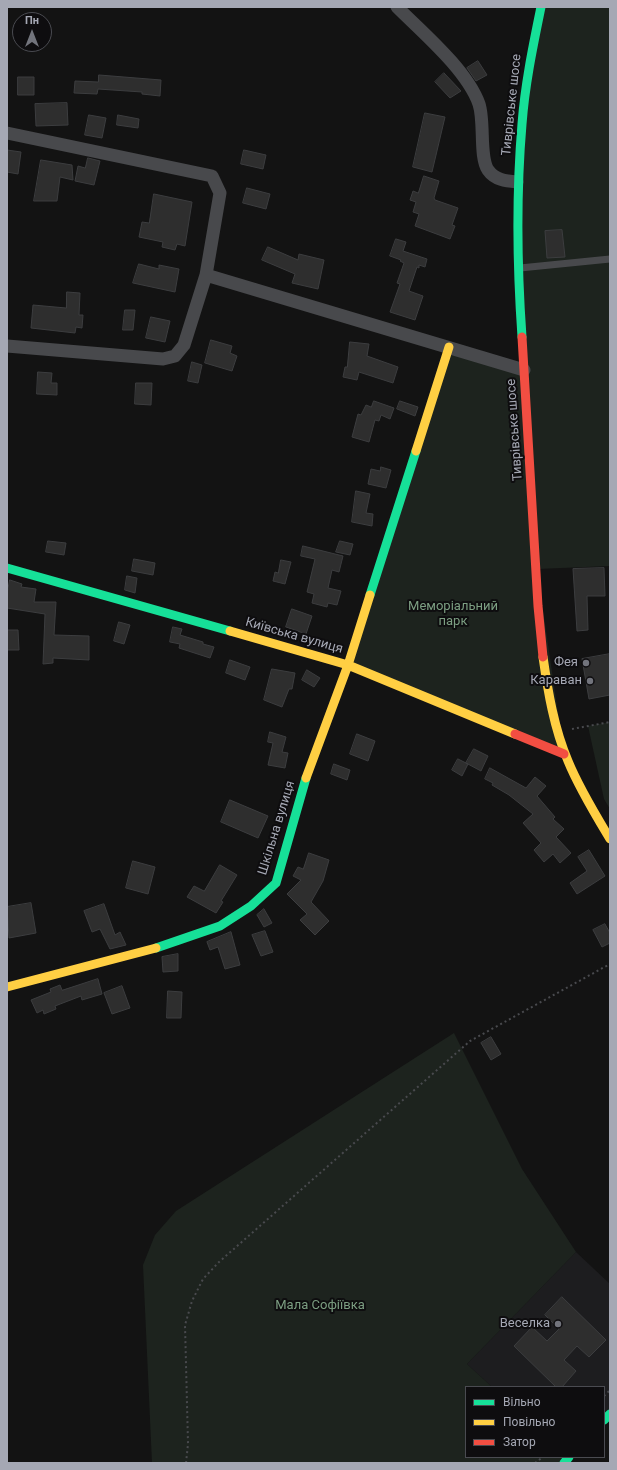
<!DOCTYPE html>
<meta charset="utf-8">
<style>
body{margin:0}
#map{position:relative;width:617px;height:1470px;overflow:hidden;background:#131313;font-family:Roboto,sans-serif}
canvas{display:block}
.frame{position:absolute;inset:0;border:8px solid #a5a8b4;pointer-events:none}
.legend{position:absolute;left:465px;top:1386px;width:140px;height:72px;box-sizing:border-box;background:#0e0d0f;border:1px solid #4a4b51;margin:0;padding:5px 7px;list-style:none;font-size:12px;color:#a5a8b4}
.legend li{display:flex;align-items:center;gap:8px;height:20px}
.legend b{width:20px;border:1px solid #4a4b51}
.north{position:absolute;left:12px;top:12px;width:40px;height:40px;box-sizing:border-box;background:#0e0d0f;border:1px solid #4a4b51;border-radius:50%;rotate:0deg;font-size:11px;font-weight:700;line-height:16px;text-align:center;color:#a5a8b4}
.north::after{content:'';display:block;margin:auto;width:14px;height:18px;background:#72747c;clip-path:polygon(50% 0,100% 100%,50% 72%,0 100%)}
</style>
<div id="map">
<canvas width="617" height="1470"></canvas>
<div class="frame"></div>
<ul class="legend">
<li><b style="height:5px;background:#16e098"></b>Вільно</li>
<li><b style="height:5px;background:#ffcf43"></b>Повільно</li>
<li><b style="height:5px;background:#f24e42"></b>Затор</li>
</ul>
<div class="north">Пн</div>
</div>
<script>
const c = document.querySelector('canvas').getContext('2d');
c.lineJoin = 'round';
function paint(path, color) { c.fillStyle = color; c.fill(path, 'evenodd'); }
function trace(path, color, width, dash) { c.strokeStyle = color; c.lineWidth = width; c.lineCap = dash ? 'butt' : 'round'; c.setLineDash(dash || []); c.stroke(path); }
function label(font, color, halo, rows, align = 'center') {
  c.font = font + ' Roboto,sans-serif'; c.lineWidth = 4; c.setLineDash([]); c.textBaseline = 'middle'; c.strokeStyle = halo; c.fillStyle = color; for (const [text, x, y, turn = 0] of rows) {
    c.save(); c.translate(x, y); c.rotate((+turn || 0) * Math.PI / 180); c.textAlign = isNaN(turn) ? turn : align; if (halo) c.strokeText(text, 0, 0); c.fillText(text, 0, 0); c.restore();
  }
}
paint(new Path2D(`
 M576,1252L610,1284V1414L604,1420V1387H492L467,1364Z`), '#1d1d1f');
paint(new Path2D(`
 M541,7H610V566L537,569L564,754L348,665L449,347L523,370L517,182Z
 M610,722V809L604,799L588,726Z
 M454,1033L522,1169L576,1252L467,1364L492,1387H466V1457H569L564,1463H152L143,1265L155,1235L176,1211Z`), '#1d231e');
const building = new Path2D(`
 M478,61L487,75L476,81L467,68Z
 M444,73L461,91L450,98L435,82Z
 M99,75L161,80L160,96L142,94V92L98,89L97,94L74,93L75,81L98,82Z
 M18,77H34V95H18Z
 M67,103L68,125L36,126L35,104Z
 M425,113L445,117L432,172L413,167Z
 M89,115L106,118L102,138L85,135Z
 M118,115L139,119L138,128L117,125Z
 M7,150L21,152L18,174L7,172Z
 M244,150L266,155L263,169L241,164Z
 M88,158L100,161L94,185L75,181L78,166L85,168Z
 M41,160L72,165L73,180L60,177L57,201H34Z
 M424,176L439,181L434,198L435,200L458,208L452,225L455,226L450,239L415,226L419,214L413,212L416,202L410,200L413,191L418,193Z
 M247,188L270,194L266,209L243,203Z
 M154,194L192,202L185,246L177,244L175,250L162,247L163,242L139,237L142,222L149,223Z
 M562,230L565,257L547,258L545,231Z
 M396,239L406,242L403,251L427,259L425,267L419,265V268L417,267L409,291L423,296L415,320L390,312L400,284L397,283L404,263L400,261L401,260L390,256Z
 M268,247L298,260L299,254L324,260L318,289L292,283L295,274L262,260Z
 M139,264L159,269V265L179,269L175,292L133,283Z
 M67,292L80,293L79,315H83L82,328L76,327L75,333L31,328L33,305L66,308Z
 M125,310H135L133,330H123Z
 M151,317L170,321L165,342L146,338Z
 M211,340L232,346L230,353L237,356L232,371L205,363Z
 M350,342L369,344L367,356L398,367L393,383L359,372L357,380L343,377L345,367H347Z
 M192,362L202,365L198,383L188,381Z
 M38,372L52,373L51,383H57V395L37,394Z
 M136,383H152L151,405L135,404Z
 M374,401L394,408L390,419L381,415L379,421L375,420L369,442L352,437L358,414L361,415L366,405L371,407Z
 M400,401L418,407L415,416L397,409Z
 M381,467L391,470L386,488L368,484L371,469L380,471Z
 M356,491L370,494L366,513L373,514L372,526L352,522Z
 M48,541L66,543L64,555L46,552Z
 M340,541L353,544L350,555L336,552Z
 M303,546L343,556L339,572L332,570L328,588L341,591L337,605L328,603L327,607L312,603L314,594L307,592L315,559L301,556Z
 M134,559L155,563L153,575L132,571Z
 M281,560L291,562L285,584L273,581L275,572L278,573Z
 M604,568L605,596H587L588,630L577,631L573,569Z
 M127,576L137,578L135,593L125,590Z
 M10,580L22,584L21,587L36,589L34,602H56L54,635L89,636V660L53,658V663L43,664L45,614L7,608V594Z
 M292,609L312,616L306,634L286,627Z
 M119,622L130,625L124,644L114,641Z
 M173,627L182,629L180,635L203,642V644L214,647L210,658L179,648L180,644L170,642Z
 M7,630H18L19,650H7Z
 M320,639L334,644L332,649L318,645Z
 M610,654V695L589,699L582,659Z
 M230,660L250,667L245,680L226,673Z
 M272,669L295,673L292,689H289L282,707L264,700Z
 M307,670L320,678L314,687L302,680Z
 M270,732L286,737L282,752L288,753L285,768L268,765L273,743L268,742Z
 M357,734L375,741L368,761L350,754Z
 M474,749L488,756L481,771L466,763Z
 M458,759L468,764L462,776L452,770Z
 M334,764L350,770L347,780L331,774Z
 M490,768L526,788L535,777L546,786L537,796L555,817L553,819L564,829L556,837L571,853L560,863L553,854L544,862L534,850L541,843L523,823L533,814L509,795L492,785L493,783L485,779Z
 M230,800L268,816L258,838L221,822Z
 M589,850L605,876L577,894L570,883L587,871L578,857Z
 M309,853L329,860L323,881L311,902L329,921L315,935L300,920L307,914L287,894L301,880L293,876L298,867L303,869Z
 M133,861L155,867L148,894L126,888Z
 M220,865L237,875L221,901L223,902L216,913L187,897L194,886L204,891Z
 M31,903L36,933L9,938L7,907Z
 M104,904L115,935L120,932L126,945L110,949L100,929L92,932L84,911Z
 M264,909L272,923L264,927L257,915Z
 M605,924L610,933V943L602,947L593,930Z
 M265,931L273,952L261,956L252,935Z
 M231,932L240,965L225,969L218,947L210,950L207,942Z
 M178,954V971L163,972L162,957Z
 M98,979L102,994L82,1000L81,996L55,1006L56,1009L44,1014L43,1010L37,1013L31,1000L51,992L50,989L60,985L62,990Z
 M122,986L130,1008L112,1014L104,993Z
 M168,991L182,992L181,1018H167Z
 M491,1037L501,1054L491,1060L481,1043Z
 M562,1297L606,1340L589,1357L577,1346L564,1360L576,1371L562,1387H556L514,1346L532,1327L547,1341L559,1329L545,1315Z`);
paint(building, '#2e2e2e');
trace(building, '#3c3d3f', 1);
trace(new Path2D(`
 M572,729L610,722
 M604,1396L610,1390
 M186,1463L188,1444L185,1325L192,1301L203,1279L219,1262L470,1041L610,964
 M535,1463L543,1457`), '#494a4e', 2, [2, 3]);
trace(new Path2D(`
 M520,268L610,259`), '#48494c', 7);
trace(new Path2D(`
 M397,7C423,33 467,70 479,104C485,122 479,157 488,170C495,180 506,181 517,182
 M7,133L212,176L220,193L206,275L184,345L175,356L163,359L7,346
 M206,275L524,370`), '#48494c', 13);
trace(new Path2D(`
 M522,337C517,266 516,195 522,124C525,84 533,46 541,7
 M7,568L230,631
 M370,595L416,451
 M156,948L220,926L251,906L276,883L306,778
 M604,1420L610,1414
 M564,1463L569,1457`), '#16e098', 9);
trace(new Path2D(`
 M416,451L449,347
 M230,631L348,665L515,734
 M543,657C548,692 554,728 568,761C579,788 595,814 610,839
 M306,778L348,665L370,595
 M7,987L156,948`), '#ffcf43', 9);
trace(new Path2D(`
 M522,337L538,606L543,657
 M515,734L564,754`), '#f24e42', 9);
for (const [x, y, r, color] of [
 [586,663,4,"#72747c"],
 [590,681,4,"#72747c"],
 [558,1324,4,"#72747c"]
]) { const dot = new Path2D(); dot.arc(x, y, r, 0, 2 * Math.PI); c.fillStyle = color; c.fill(dot); trace(dot, '#0e0d0f', 1.5); }
label('13px', '#a5a8b4', '#0e0d0f', [
 ["Тиврівське шосе",512,105,-84],
 ["Тиврівське шосе",515,430,-94],
 ["Київська вулиця",294,636,16],
 ["Шкільна вулиця",277,828,-73]
]);
label('13px', '#7c9e82', '#0e0d0f', [
 ["Меморіальний",453,607],
 ["парк",453,622],
 ["Мала Софіївка",320,1306]
]);
label('13px', '#a5a8b4', '#0e0d0f', [
 ["Фея",578,663],
 ["Караван",582,681],
 ["Веселка",550,1324]
], 'right');
</script>
